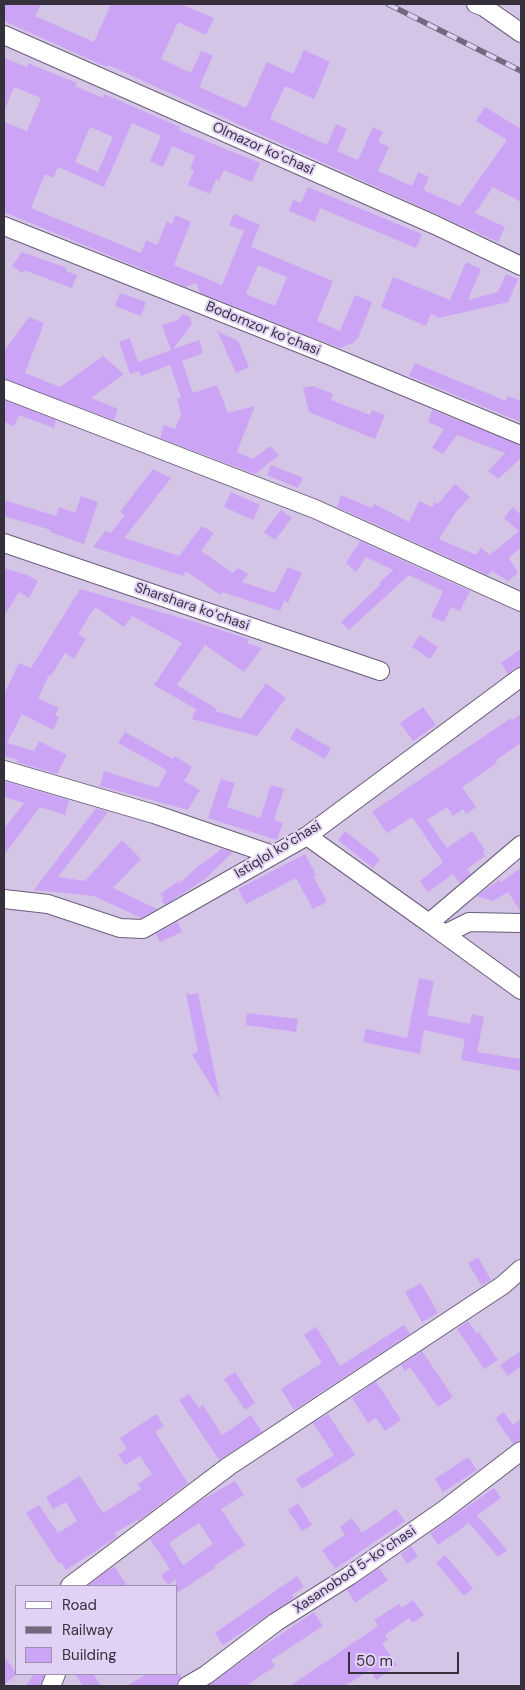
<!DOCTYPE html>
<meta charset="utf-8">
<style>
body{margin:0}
#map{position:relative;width:525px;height:1690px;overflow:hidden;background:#d4c5e7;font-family:"DM Sans",sans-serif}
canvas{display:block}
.frame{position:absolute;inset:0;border:5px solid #36303d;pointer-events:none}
.legend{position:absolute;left:15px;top:1585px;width:162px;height:90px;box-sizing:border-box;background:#e1d2f5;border:1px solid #9d91ab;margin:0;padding:6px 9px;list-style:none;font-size:15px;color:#36303d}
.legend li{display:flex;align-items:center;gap:10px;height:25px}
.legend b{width:25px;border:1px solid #9d91ab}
.scale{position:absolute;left:348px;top:1652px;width:111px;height:22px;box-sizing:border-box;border:2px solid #36303d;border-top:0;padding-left:6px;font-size:15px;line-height:18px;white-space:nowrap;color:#36303d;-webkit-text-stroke:4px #e1d2f5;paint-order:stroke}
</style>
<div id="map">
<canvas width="525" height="1690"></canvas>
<div class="frame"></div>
<ul class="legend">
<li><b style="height:6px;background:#fff"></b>Road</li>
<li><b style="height:6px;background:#73697e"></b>Railway</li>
<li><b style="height:14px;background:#cba4f5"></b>Building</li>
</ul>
<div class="scale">50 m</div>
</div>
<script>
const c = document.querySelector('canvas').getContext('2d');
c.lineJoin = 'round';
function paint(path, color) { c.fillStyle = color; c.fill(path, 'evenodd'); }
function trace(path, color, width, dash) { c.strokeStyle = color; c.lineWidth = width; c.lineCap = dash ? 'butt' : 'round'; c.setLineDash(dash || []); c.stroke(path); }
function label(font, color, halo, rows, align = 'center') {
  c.font = font + ' "DM Sans",sans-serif'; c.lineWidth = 4; c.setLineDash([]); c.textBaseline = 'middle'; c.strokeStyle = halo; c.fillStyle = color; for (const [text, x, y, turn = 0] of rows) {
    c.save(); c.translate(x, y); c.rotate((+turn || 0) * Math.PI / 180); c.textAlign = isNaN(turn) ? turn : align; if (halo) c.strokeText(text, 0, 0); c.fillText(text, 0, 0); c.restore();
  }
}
paint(new Path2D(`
 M4,4H41L35,16L94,42L111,4H181L214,18L206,35L178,22L161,59L191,73L201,51L213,56L199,87L246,108L267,62L293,74L304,50L330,62L314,99L285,86L270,119L327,145L336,124L347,129L337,151L358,160L373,127L383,132L378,142L389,147L378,171L412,186L418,172L429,177L423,190L460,206L507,140L476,121L485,107L521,129V202L493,187L475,213L505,227L498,242L108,65L107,67L4,21Z
 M4,58L27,67L28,63L52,73L77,83L75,86L103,98L104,94L180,127L179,130L260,163L252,182L224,170L219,181L216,179L210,194L188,185L194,170L190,169L195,156L172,146L163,167L150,161L161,136L132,123L104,187L58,167L53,178L45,174L31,208L141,253L146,240L157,245L167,221L172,224L175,215L191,222L174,265L222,285L244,231L229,225L234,214L260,225L251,247L333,281L317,321L340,331L355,295L372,302L358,338L353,343L340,348L200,293L196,283L186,287L4,212V122L27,131L41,98L14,87L4,111ZM90,127L113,137L98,172L75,162ZM258,265L287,277L275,306L246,294Z
 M308,187L422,234L416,248L320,208L315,222L289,211L293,200L301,203Z
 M22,252L67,268L66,271L77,275L72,288L24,270L22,273L12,266Z
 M466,262L481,269L468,300L498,292L506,274L518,279L508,302L439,318L431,314L426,326L381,307L393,277L450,300Z
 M120,293L146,302L141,316L115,306Z
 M183,314L190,317L192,324L173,349L199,340L203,353L182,361L193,393L217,385L228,413L255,406L237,452L253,459L270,446L279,455L255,474L160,438L164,425L175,429L181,414L177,399L181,397L170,365L141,376L139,371L130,374L119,342L130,338L138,362L171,350L162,325L178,320Z
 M29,317L44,323L25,373L60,387L103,356L124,374L91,398L118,409L114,420L4,379V351Z
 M217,331L238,341L249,367L236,373Z
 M415,363L506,401L508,396L521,401V422L409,376Z
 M313,386L333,394L331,400L370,415L372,410L385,415L375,439L309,412L303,388Z
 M4,400L56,420L54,428L19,415L14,426L4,422Z
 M432,410L521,445V458L498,479L488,471L505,453L457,435L443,454L432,448L444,429L428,422Z
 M271,465L303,478L298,488L267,475Z
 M153,469L171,478L124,538L179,556L202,526L214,533L201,551L233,573L238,568L248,574L242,582L275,593L288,567L302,573L288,603L284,601L280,611L222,592L220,595L186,571L183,576L93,547L105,531L111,533L125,515L120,512Z
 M455,484L470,497L456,512L439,539L476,555L481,548L490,555L519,531L504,518L513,507L521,515V547L509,558L518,573L508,581L492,571L488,575L337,507L341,495L372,508L374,504L409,522L419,501L432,507L435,502L438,504Z
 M231,492L260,505L253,520L224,507Z
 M81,496L98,502L84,544L50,532L51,530L4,516V500L56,516L59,507L75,513Z
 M281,510L292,518L275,540L264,532Z
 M360,541L470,591L460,611L451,607L444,622L431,617L443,591L409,575L349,630L341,622L381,584L379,583L393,570L366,557L356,572L346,563Z
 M4,568L27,575L38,581L29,598L19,592L4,616Z
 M80,589L195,622L249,639L247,643L262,648L244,672L205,645L177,685L217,709L215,711L241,719L266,683L286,698L257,736L192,719L196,709L154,685L182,643L132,616L124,627L95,607L78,634L86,639L74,659L65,653L51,676L49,675L38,698L59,708L55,715L59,717L53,730L22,714L7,743L34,751L39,741L67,755L57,774L16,762L18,760L4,756V694L19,663L31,668Z
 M420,635L438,647L430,659L412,647Z
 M521,649V667L515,668L508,674L501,663Z
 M423,707L436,725L413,741L400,723Z
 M521,714V743L496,760L497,763L462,787L476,807L466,814L463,809L453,816L447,807L427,820L447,848L472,831L485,850L483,852L485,856L467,869L471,874L460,883L453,874L428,892L420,881L443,862L412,817L387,833L372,812L511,718L512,720Z
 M296,728L331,748L325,759L290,739Z
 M125,732L173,759L175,756L192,767L184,781L200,790L188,810L100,786L104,771L158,788L167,770L118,743Z
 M221,779L235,783L227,807L260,818L271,785L284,789L274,820L283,823L277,840L208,818Z
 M4,781L69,800L65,815L40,807L4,855V829L24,803L4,797Z
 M96,808L108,812L58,877L85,881L122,840L141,859L113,888L157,909L141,918L94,896L34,890Z
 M345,831L380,859L373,868L338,840Z
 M222,849L233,852L205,879L165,905L161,900L164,898L160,894L180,880L178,885L196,868Z
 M305,854L316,875L313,876L327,902L313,909L296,878L246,904L238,889Z
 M521,868V912L508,892L493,901L477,896L499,880L501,882Z
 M178,922L182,932L160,942L156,934Z
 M419,978L434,981L427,1015L470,1024L472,1014L484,1017L477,1052L521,1059V1071L461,1060L465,1039L424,1030L420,1054L363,1042L366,1029L407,1038Z
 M188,993L189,995L198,993L220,1098H219L192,1055L198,1051L186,994Z
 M247,1013L298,1019L296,1032L246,1025Z
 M478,1257L491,1280L481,1285L468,1263Z
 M421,1283L438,1313L422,1322L405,1292Z
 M468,1321L477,1334L479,1332L498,1360L484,1369L457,1329Z
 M404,1325L410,1334L294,1410L281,1389L322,1363L304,1335L316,1327L340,1366Z
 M422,1351L453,1397L438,1407L410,1367L405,1371L401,1365Z
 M521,1351V1366L508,1376L500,1365Z
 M235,1372L255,1403L245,1410L224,1379Z
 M376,1381L401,1420L385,1431L376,1418L368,1423L352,1398Z
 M189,1394L199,1408L203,1405L222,1435L251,1415L262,1432L219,1460L179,1400Z
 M504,1412L513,1425L521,1419V1438L513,1444L495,1418Z
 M156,1414L164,1426L155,1432L188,1483L138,1521L137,1520L115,1533L117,1537L66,1570L61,1562L59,1564L26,1513L39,1505L58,1533L77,1521L66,1502L53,1509L46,1497L80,1476L103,1513L141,1489L138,1484L152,1474L140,1456L125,1465L118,1455L127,1449L120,1438Z
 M328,1414L355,1455L302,1489L296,1479L334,1455L313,1423Z
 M468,1457L477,1470L443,1492L435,1479Z
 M235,1481L244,1495L221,1509L245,1545L214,1566L215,1568L176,1594V1579L168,1585L161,1575L170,1569L150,1539L200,1501ZM199,1523L213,1544L183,1565L169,1543Z
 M494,1488L501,1498L477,1515L507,1550L498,1557L469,1523L438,1545L430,1533Z
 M298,1503L312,1525L302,1531L288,1510Z
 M396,1509L405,1521L335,1569L322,1550L345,1535L340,1527L352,1518L362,1533Z
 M411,1546L418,1556L407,1564L401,1554Z
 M445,1555L473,1588L464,1596L436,1563Z
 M115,1567L127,1586H87L107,1571Z
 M379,1568L388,1580L355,1603L347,1590Z
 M297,1576L304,1587L292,1595L294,1598L223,1645L215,1633Z
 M413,1600L424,1615L412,1623L409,1618L385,1635L388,1640L382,1644L397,1665L376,1680L370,1670L345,1686H290L378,1626L374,1620L399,1604L402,1608Z
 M314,1612L323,1626L271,1660L275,1666L246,1686H208L256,1651Z
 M4,1656L17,1674L4,1685Z
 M34,1674H45L41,1686H26Z
 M75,1674H93L101,1686H83Z
 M147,1674H180L181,1677L178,1681L176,1686H126Z`), '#cba4f5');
const street = new Path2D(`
 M476,4L484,7L521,33
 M4,35L435,225L521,266
 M4,226L321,352L521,435
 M4,389L315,509L521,602
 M4,543L380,671
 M4,770L154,814L273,855
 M307,836L429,923L521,845
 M4,899L48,904L120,928L143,929L307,836L521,677
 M429,923L521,990
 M445,934L469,922L521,923
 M70,1586L229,1466L503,1285L521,1269
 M51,1686L56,1674
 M187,1686L206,1675L276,1622L349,1576L444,1510L521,1451`);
trace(street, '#6a5c7b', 20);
trace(street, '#fff', 18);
const rail = new Path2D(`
 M388,4L521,71`);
trace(rail, '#73697e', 5.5);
trace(rail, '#e1d2f5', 4, [11]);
label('14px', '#36303d', '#e1d2f5', [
 ["Olmazor koʻchasi",263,149,24],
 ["Bodomzor koʻchasi",263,329,22],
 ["Sharshara koʻchasi",192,607,19],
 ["Istiqlol koʻchasi",278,850,-31],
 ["Xasanobod 5-koʻchasi",355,1570,-34]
]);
</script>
